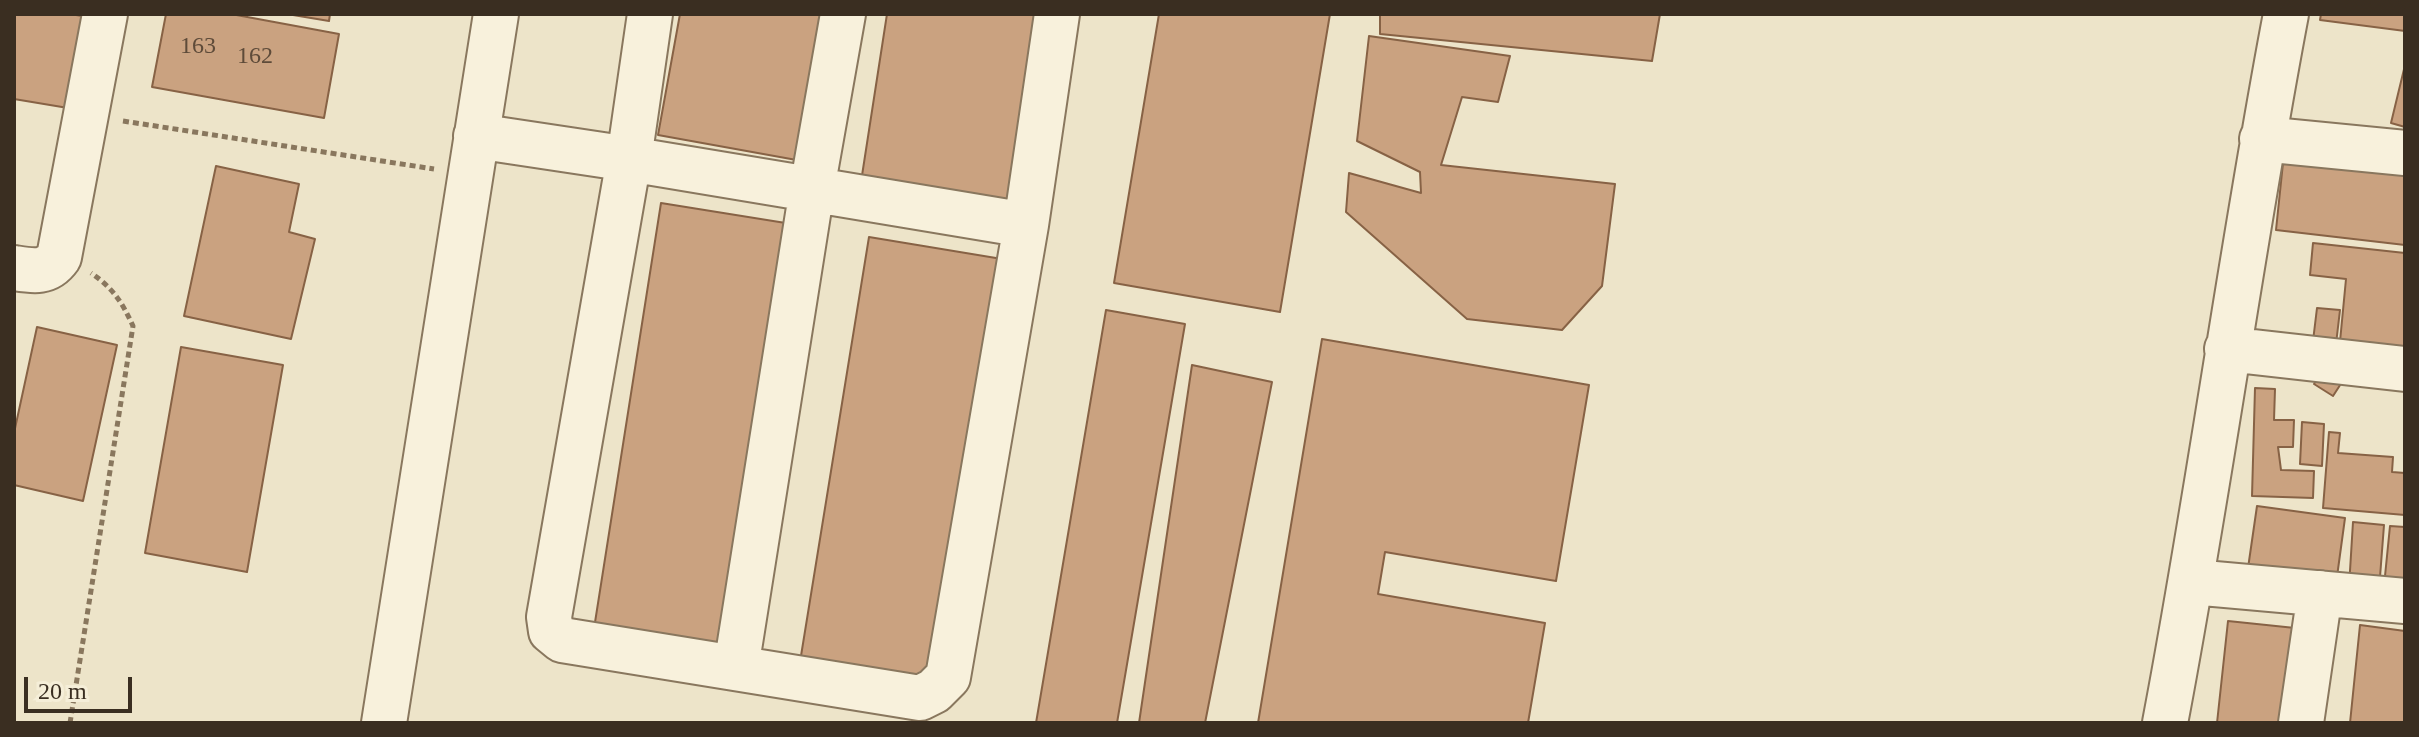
<!DOCTYPE html>
<style>
body{margin:0}
#map{position:relative;width:2419px;height:737px;overflow:hidden;background:#ede4c9;font-family:Georgia,serif}
canvas{display:block}
.frame{position:absolute;inset:0;border:16px solid #3a2e21;pointer-events:none}
.scale{position:absolute;left:24px;top:677px;width:108px;height:36px;box-sizing:border-box;border:4px solid #3a2e21;border-top:0;padding-left:10px;font-size:24px;line-height:28px;white-space:nowrap;color:#3a2e21;-webkit-text-stroke:6px #f5eed8;paint-order:stroke}
</style>
<div id="map">
<canvas width="2419" height="737"></canvas>
<div class="frame"></div>
<div class="scale">20 m</div>
</div>
<script>
const c = document.querySelector('canvas').getContext('2d');
c.lineJoin = 'round';
function paint(path, color) { c.fillStyle = color; c.fill(path, 'evenodd'); }
function trace(path, color, width, dash) { c.strokeStyle = color; c.lineWidth = width; c.lineCap = dash ? 'butt' : 'round'; c.setLineDash(dash || []); c.stroke(path); }
function label(font, color, halo, rows, align = 'center') {
  c.font = font + ' Georgia,serif'; c.lineWidth = 6; c.setLineDash([]); c.textBaseline = 'middle'; c.strokeStyle = halo; c.fillStyle = color; for (const [text, x, y, turn = 0] of rows) {
    c.save(); c.translate(x, y); c.rotate((+turn || 0) * Math.PI / 180); c.textAlign = isNaN(turn) ? turn : align; if (halo) c.strokeText(text, 0, 0); c.fillText(text, 0, 0); c.restore();
  }
}
const building = new Path2D(`
 M14,14H70L88,17L74,109L14,99Z
 M166,14H231L339,34L324,118L152,87Z
 M287,14H330L329,21Z
 M680,14H828L802,161L658,135Z
 M887,14H1042L1012,207L861,182Z
 M1159,14H1330L1280,312L1114,283Z
 M1380,14H1660L1652,61L1380,34Z
 M2321,14H2405V31L2320,20Z
 M1369,36L1510,56L1498,102L1462,97L1441,165L1615,184L1602,286L1562,330L1467,319L1346,212L1349,173L1421,193L1420,172L1357,141Z
 M2405,65V127L2391,123Z
 M2283,163L2405,174V245L2276,230Z
 M216,166L299,184L289,232L315,239L291,339L184,316Z
 M661,203L798,225L730,657L593,635Z
 M869,237L1002,259L932,684L800,662Z
 M2313,243L2405,253V359L2339,352L2346,279L2310,275Z
 M2317,308L2340,310L2336,344L2313,341Z
 M1106,310L1185,324L1117,723H1036Z
 M37,327L117,345L83,501L14,485V433Z
 M1322,339L1589,385L1556,581L1385,552L1378,594L1545,623L1528,723H1258Z
 M181,347L283,365L247,572L145,553Z
 M1192,365L1272,382L1205,723H1139Z
 M2326,366L2344,379L2333,396L2314,384Z
 M2255,388L2275,389L2274,420H2294L2293,447H2278L2281,470L2314,471L2313,498L2252,496Z
 M2302,422L2324,424L2322,466L2300,464Z
 M2329,432L2340,433L2338,453L2393,457L2392,472L2405,473V515L2323,508Z
 M2257,506L2345,518L2336,584L2247,575Z
 M2353,522L2384,525L2379,590L2349,587Z
 M2390,526L2405,527V587L2384,586Z
 M2228,621L2295,628L2286,723H2217Z
 M2360,625L2405,631V723H2350Z`);
paint(building, '#caa280');
trace(building, '#876245', 2);
const minor = new Path2D(`
 M650,14L629,159L549,617L551,631L562,640L920,698L934,691L948,677L1026,225L1057,14
 M476,136L629,159L1026,225
 M2262,139L2405,153
 M14,268C33,271 47,274 59,257L105,14
 M2227,349L2405,369
 M2192,582L2405,601
 M736,668L812,189L843,14
 M384,723L496,14
 M2165,723C2210,487 2241,250 2286,14
 M2301,723L2320,593`);
trace(minor, '#89775e', 48);
trace(new Path2D(`
 M123,121L434,169
 M70,723L133,326C122,302 113,288 91,273`), '#89775e', 5, [6, 4]);
trace(minor, '#f8f1dc', 44);
label('24px', '#5e4b39', null, [
 ["163",198,47],
 ["162",255,57]
]);
</script>
